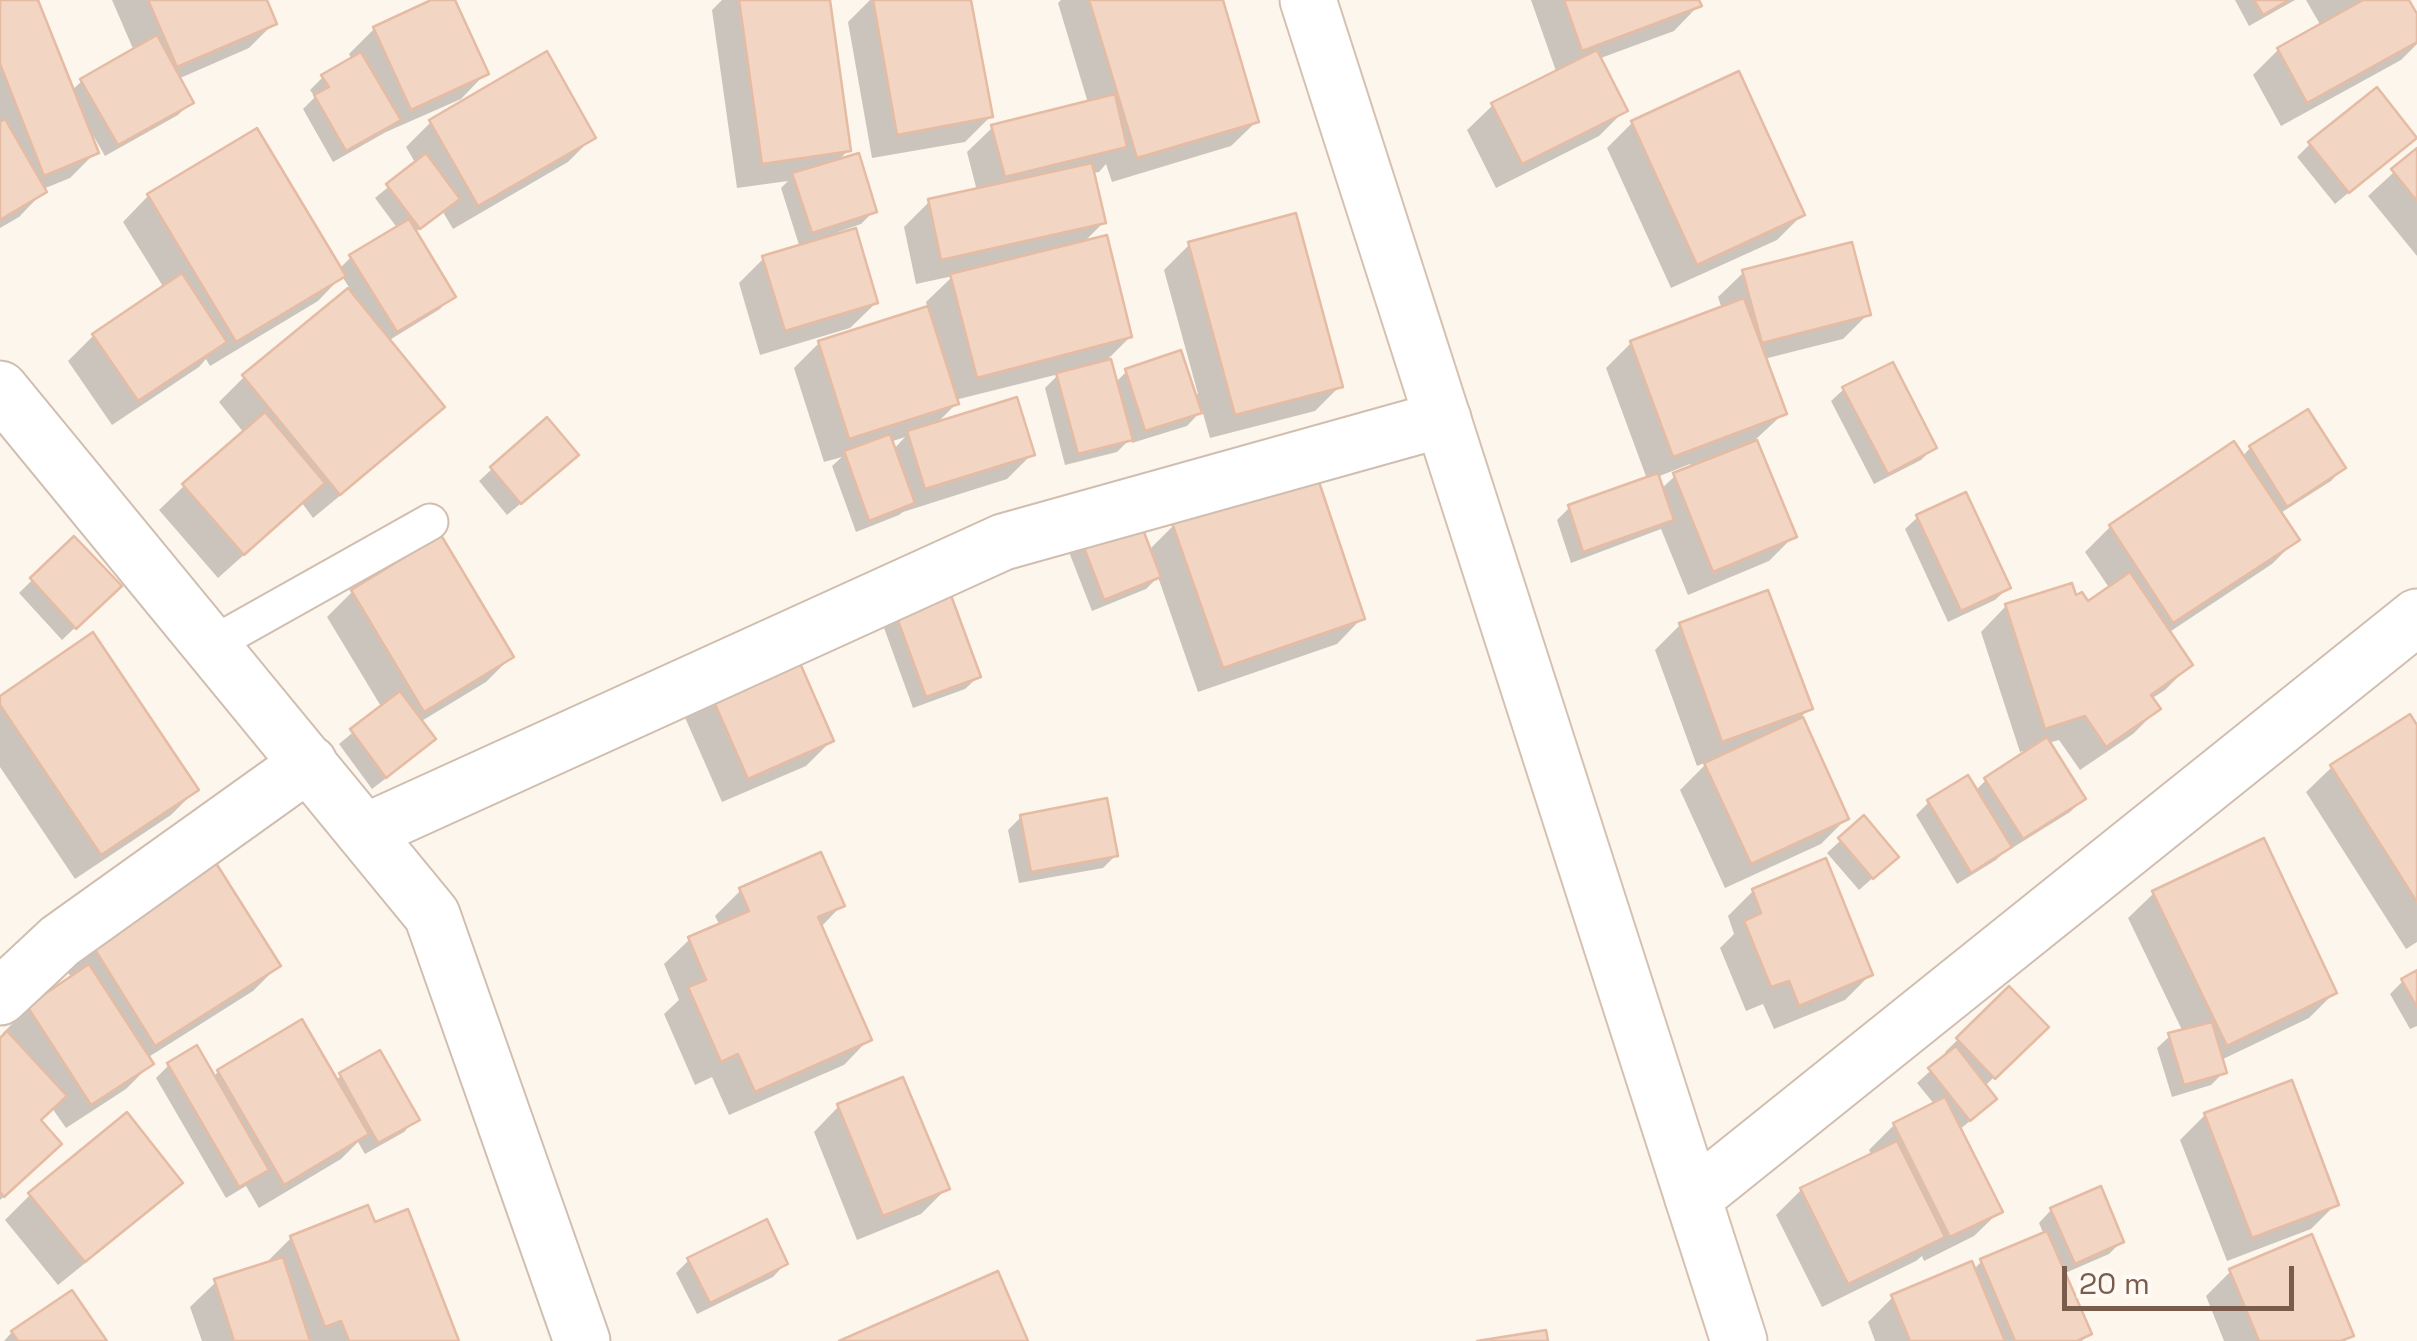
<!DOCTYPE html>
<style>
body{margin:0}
#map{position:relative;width:2417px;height:1341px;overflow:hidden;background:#fdf6ec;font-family:"Space Grotesk",sans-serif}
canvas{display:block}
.scale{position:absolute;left:2062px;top:1266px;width:232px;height:45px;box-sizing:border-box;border:5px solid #7a5c4d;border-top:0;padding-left:12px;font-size:30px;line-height:35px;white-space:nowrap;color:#7a5c4d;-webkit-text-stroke:8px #fffaf3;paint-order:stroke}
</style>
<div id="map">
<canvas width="2417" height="1341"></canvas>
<div class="scale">20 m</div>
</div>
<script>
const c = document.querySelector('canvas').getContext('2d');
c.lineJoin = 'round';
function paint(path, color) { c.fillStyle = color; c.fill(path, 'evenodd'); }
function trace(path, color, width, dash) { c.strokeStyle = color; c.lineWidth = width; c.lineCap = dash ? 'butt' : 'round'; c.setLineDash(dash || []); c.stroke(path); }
paint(new Path2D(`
 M0,0H35L71,91L82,81L134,51L112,0H264L274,23L249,48L178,79L191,102L178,115L105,156L90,130L87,132L96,152L70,178L43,189L44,191L19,217L0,228Z
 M437,0H452L486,73L461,99L386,132L333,162L303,109L315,97L310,90L323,77L352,60L349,54L374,29Z
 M722,0H827L848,151L836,162L874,211L861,224L838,232L876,303L850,328L760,355L739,283L764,258L800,248L781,188L788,181L737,188L712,10Z
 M870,0H969L990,117L965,142L872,158L848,22Z
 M1061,0H1221L1257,121L1231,146L1112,182L1106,164L1099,172L1092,173L1103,223L1082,244L1130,337L1103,364L1115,383L1127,371L1194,395L1198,394L1164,270L1190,244L1340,386L1315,411L1210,438L1202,410L1187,426L1132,443L1131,438L1117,452L1065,465L1045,388L1059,374L955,400L956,404L934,426L1032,454L1007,479L903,512L899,515L856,532L832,466L842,457L824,462L794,368L819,343L928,309L926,302L953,276L916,284L904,227L929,202L977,191L967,152L993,127L1088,103L1058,3ZM905,437L893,450L890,442Z
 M1531,0H1697L1699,5L1674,31L1598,59L1624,111L1599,136L1496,188L1467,130L1493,105L1556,71Z
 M2235,0H2295L2249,26Z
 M2306,0H2406L2417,19V44L2401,60L2281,126L2253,75L2278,50L2321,26Z
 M431,122L593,137L568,162L453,229L443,212L414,233L452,296L440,309L388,341L442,407L417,432L313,518L302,503L218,578L159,510L184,486L244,433L219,402L244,377L350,289L342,276L318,301L210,366L206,359L199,367L112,425L68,361L93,336L164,288L123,222L148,196L256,132L339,269L351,257L398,229L375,198L416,164L406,147Z
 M1632,123L1802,215L1777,240L1671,288L1607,148Z
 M2414,138L2335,204L2297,157L2310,144Z
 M2417,151V256L2368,196Z
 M1744,272L1868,314L1843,339L1764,359L1784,413L1755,440L1794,536L1769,561L1688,595L1661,529L1571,563L1557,520L1570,507L1647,479L1606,368L1631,343L1722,309L1718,297ZM1690,464L1692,469L1675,476L1661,489L1657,477Z
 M1844,389L1933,448L1921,460L1874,484L1831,401Z
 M2307,413L2343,468L2331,481L2279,514L2297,539L2272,564L2168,633L2190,665L2165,690L2151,699L2158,709L2133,734L2080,770L2059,740L2048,743L2083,799L2070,812L2009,850L2008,848L1996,860L1957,884L1916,815L1929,802L1975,791L1986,780L2030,749L2020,752L1981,632L2006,606L2074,599L2088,605L2110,589L2085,552L2110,527L2233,444L2242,457L2250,448Z
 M563,468L507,515L479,481L492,469Z
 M1918,517L2008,588L1995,600L1948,622L1905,529Z
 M1174,525L1362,618L1337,644L1198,692L1158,577L1146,589L1092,611L1067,547L1079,535L1149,550Z
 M74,539L119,586L62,640L19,593Z
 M352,592L511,657L486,682L420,722L433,739L420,752L372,789L339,744L382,708L327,617Z
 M891,601L978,677L965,689L913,708L879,614Z
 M1680,625L1810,708L1801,717L1846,819L1821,844L1725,888L1680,790L1709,761L1697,766L1655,650Z
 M708,688L831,741L806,766L722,802L683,713Z
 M0,699L196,790L171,815L75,879L0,767Z
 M2417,722V942L2406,949L2306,792L2332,767Z
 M1021,817L1116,855L1103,868L1019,883L1008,830Z
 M1864,819L1883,869L1859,890L1827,853Z
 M820,856L842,905L820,928L869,1039L844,1065L729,1115L712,1077L695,1085L664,1014L679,1000L664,964L690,939L720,926L715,916L740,891Z
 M1753,891L1870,975L1845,1000L1774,1029L1763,1004L1746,1011L1720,948L1734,934L1728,916Z
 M2154,893L2334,993L2309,1018L2221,1060L2224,1072L2211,1085L2172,1097L2157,1048L2170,1036L2183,1032L2128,918Z
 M85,934L278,966L253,991L147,1058L151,1064L126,1089L66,1128L52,1108L39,1121L34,1169L0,1200V1041L5,1036L3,1033L28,1008L72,979L60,959Z
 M2417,973V1026L2410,1029L2390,994L2403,981Z
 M2009,990L2045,1027L1984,1087L1981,1112L1959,1130L2000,1211L1974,1236L1924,1261L1922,1256L1916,1261L1822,1307L1776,1215L1801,1190L1872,1156L1869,1150L1894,1125L1935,1105L1917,1083L1948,1055L1945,1052Z
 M379,1053L416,1119L404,1132L365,1154L358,1142L341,1159L259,1208L246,1186L226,1198L156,1078L169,1065L213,1077L218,1072L335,1080Z
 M839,1106L947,1188L921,1214L857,1240L814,1132Z
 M2205,1115L2336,1204L2311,1229L2227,1261L2180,1140Z
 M180,1182L155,1207L58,1285L5,1220L30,1195Z
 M2051,1210L2122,1241L2109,1254L2063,1274L2089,1334L2082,1341H1875L1868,1322L1893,1297L1973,1270L1982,1261L2044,1235L2039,1223Z
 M373,1225L457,1341H202L190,1307L216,1282L266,1263L291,1238Z
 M689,1260L785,1264L773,1277L697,1314L676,1273Z
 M2231,1271L2351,1335L2345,1341H2224L2206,1296Z
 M12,1332L104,1341H4Z`), '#0003');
const building = new Path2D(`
 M0,0H38L99,153L44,176L0,64Z
 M148,0H267L277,24L177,67Z
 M431,0H455L489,74L411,110L373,27Z
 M739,0H830L851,151L762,164Z
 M873,0H971L993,117L897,135Z
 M1089,0H1223L1259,122L1137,158Z
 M1564,0H1699L1702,6L1582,51Z
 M2254,0H2289L2263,15Z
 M2363,0H2409L2417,14V42L2307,103L2277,48Z
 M157,35L194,103L118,145L80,79Z
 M1597,50L1628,111L1522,164L1491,103Z
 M547,51L596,138L478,206L429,120Z
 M361,52L401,120L346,151L314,95L329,87L321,75Z
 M1739,71L1805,215L1697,265L1631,121Z
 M2377,87L2417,138L2349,193L2308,142Z
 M1115,94L1127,147L1005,177L991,125Z
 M5,119L47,192L0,220V122Z
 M257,128L346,276L236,342L147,194Z
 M2417,148V201L2391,169Z
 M426,153L460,199L420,229L386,184Z
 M859,153L877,212L812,233L792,173Z
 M1092,163L1106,223L941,260L928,199Z
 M1296,213L1343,387L1235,415L1188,242Z
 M409,219L456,297L397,332L349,255Z
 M856,228L878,303L785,331L762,256Z
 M1107,235L1132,337L977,378L950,274Z
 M1852,242L1871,315L1762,343L1742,270Z
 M182,273L227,342L138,401L92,334Z
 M348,288L445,407L340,495L242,375Z
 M1744,298L1787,414L1673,457L1630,341Z
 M928,306L959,404L849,439L818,341Z
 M1181,350L1202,413L1145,431L1125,369Z
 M1111,359L1133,440L1078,454L1056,373Z
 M1893,362L1937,448L1888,474L1842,387Z
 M1017,397L1035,455L925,489L907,431Z
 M2308,409L2346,468L2287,507L2249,446Z
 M265,412L325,483L244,555L182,484Z
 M547,417L579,455L521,504L490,467Z
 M890,434L915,503L869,521L844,451Z
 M1757,440L1797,537L1713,572L1673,473Z
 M2234,441L2300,540L2173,623L2109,525Z
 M1316,473L1365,619L1223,668L1172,523Z
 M1658,473L1674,520L1583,552L1568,505Z
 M1966,492L2011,588L1961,611L1916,515Z
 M1136,511L1161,577L1104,600L1078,532Z
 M441,535L514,657L424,712L351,590Z
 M74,536L122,586L76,629L30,578Z
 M2130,572L2193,665L2151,695L2161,709L2106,747L2085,716L2045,729L2005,604L2072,583L2076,595L2082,592L2088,601Z
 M945,579L981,677L926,697L890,599Z
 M1768,590L1813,709L1722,742L1679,623Z
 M93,632L199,790L101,855L0,705V696Z
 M793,647L834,741L748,779L707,686Z
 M400,691L436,739L386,778L350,729Z
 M2410,714L2417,725V902L2330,765Z
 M1803,717L1849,819L1751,864L1704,763Z
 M2047,737L2086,799L2023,839L1984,778Z
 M1968,775L2012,847L1971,873L1927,800Z
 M1107,798L1118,856L1031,872L1020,815Z
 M1864,815L1899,857L1873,879L1838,838Z
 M2264,838L2337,993L2227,1046L2152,891Z
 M209,852L281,966L155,1046L84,932Z
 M821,852L845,906L818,917L872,1040L755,1092L738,1054L721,1062L688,987L706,980L688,937L749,911L739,888Z
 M1826,858L1873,975L1799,1006L1789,981L1771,987L1744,921L1761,913L1752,889Z
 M89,964L154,1064L91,1105L27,1006Z
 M2417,970V1007L2401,979Z
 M2009,986L2049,1027L1995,1079L1956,1038Z
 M302,1019L369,1134L284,1185L217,1070Z
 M2212,1022L2227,1073L2184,1085L2168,1033Z
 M7,1031L67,1096L41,1120L62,1144L4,1197L0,1192V1038Z
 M197,1045L269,1170L239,1187L167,1063Z
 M1956,1046L1997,1099L1970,1121L1928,1068Z
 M380,1050L420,1120L378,1143L339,1073Z
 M903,1077L950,1189L883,1216L837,1104Z
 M2292,1080L2339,1205L2252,1238L2204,1113Z
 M1945,1097L2003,1212L1950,1237L1893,1123Z
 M127,1112L183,1183L85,1262L28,1193Z
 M1897,1141L1945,1237L1848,1284L1800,1188Z
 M2101,1186L2124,1242L2075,1264L2050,1208Z
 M368,1205L375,1222L408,1209L459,1341H349L341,1321L325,1327L290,1236Z
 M767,1219L788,1264L710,1303L687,1258Z
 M2047,1231L2092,1334L2077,1341H2015L1980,1259Z
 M2312,1234L2354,1336L2341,1341H2259L2229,1269Z
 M283,1257L310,1341H234L214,1279Z
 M1972,1261L2005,1341H1910L1891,1295Z
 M998,1271L1028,1341H839Z
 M72,1290L107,1341H18L11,1331Z
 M1546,1330L1548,1341H1477Z`);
paint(building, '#f3d5c3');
trace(building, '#e6bba3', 2.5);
const lane = new Path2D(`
 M211,645L430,522`);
const street = new Path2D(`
 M0,389L432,915L582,1341
 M365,832L1003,542L1443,419
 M0,997L60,941L309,763
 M1693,1198L2417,617`);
const secondary = new Path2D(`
 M1308,0L1739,1341`);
trace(lane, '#d1beb0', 39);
trace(street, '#d1beb0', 59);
trace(secondary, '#d6c0b0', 59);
trace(lane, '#fff', 35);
trace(street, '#fff', 55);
trace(secondary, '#fff', 55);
</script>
